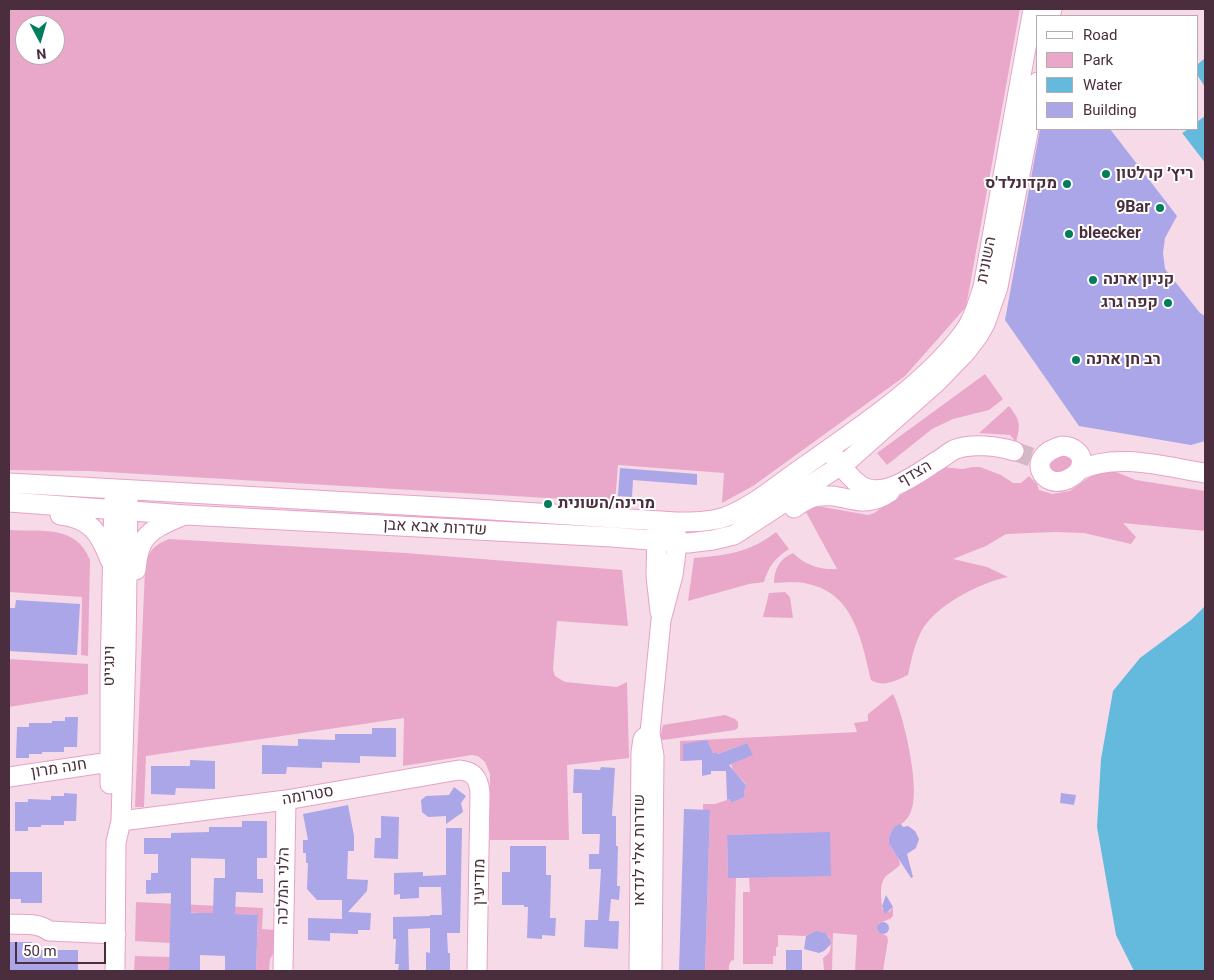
<!DOCTYPE html>
<meta charset="utf-8">
<style>
body{margin:0}
#map{position:relative;width:1214px;height:980px;overflow:hidden;background:#f7dae8;font-family:Roboto,sans-serif}
canvas{display:block}
.frame{position:absolute;inset:0;border:10px solid #4a2e3d;pointer-events:none}
.legend{position:absolute;left:1036px;top:15px;width:162px;height:115px;box-sizing:border-box;background:#fff;border:1px solid #b7abb1;margin:0;padding:6px 9px;list-style:none;font-size:15px;color:#4a2e3d}
.legend li{display:flex;align-items:center;gap:10px;height:25px}
.legend b{width:25px;border:1px solid #b7abb1}
.north{position:absolute;left:15px;top:15px;width:50px;height:50px;box-sizing:border-box;background:#fff;border:1px solid #b7abb1;border-radius:50%;rotate:174deg;font-size:14px;font-weight:700;line-height:20px;text-align:center;color:#4a2e3d}
.north::after{content:'';display:block;margin:auto;width:18px;height:22px;background:#007d5c;clip-path:polygon(50% 0,100% 100%,50% 72%,0 100%)}
.scale{position:absolute;left:15px;top:942px;width:91px;height:22px;box-sizing:border-box;border:2px solid #4a2e3d;border-top:0;padding-left:6px;font-size:15px;line-height:18px;white-space:nowrap;color:#4a2e3d;-webkit-text-stroke:4px #fff;paint-order:stroke}
</style>
<div id="map">
<canvas width="1214" height="980"></canvas>
<div class="frame"></div>
<ul class="legend">
<li><b style="height:6px;background:#fff"></b>Road</li>
<li><b style="height:14px;background:#e9a8ca"></b>Park</li>
<li><b style="height:14px;background:#63badd"></b>Water</li>
<li><b style="height:14px;background:#aaa6e8"></b>Building</li>
</ul>
<div class="north">N</div>
<div class="scale">50 m</div>
</div>
<script>
const c = document.querySelector('canvas').getContext('2d');
c.lineJoin = 'round';
function paint(path, color) { c.fillStyle = color; c.fill(path, 'evenodd'); }
function trace(path, color, width, dash) { c.strokeStyle = color; c.lineWidth = width; c.lineCap = dash ? 'butt' : 'round'; c.setLineDash(dash || []); c.stroke(path); }
function label(font, color, halo, rows, align = 'center') {
  c.font = font + ' Roboto,Heebo,sans-serif'; c.lineWidth = 4; c.setLineDash([]); c.textBaseline = 'middle'; c.strokeStyle = halo; c.fillStyle = color; for (const [text, x, y, turn = 0] of rows) {
    c.save(); c.translate(x, y); c.rotate((+turn || 0) * Math.PI / 180); c.textAlign = isNaN(turn) ? turn : align; if (halo) c.strokeText(text, 0, 0); c.fillText(text, 0, 0); c.restore();
  }
}
paint(new Path2D(`
 M9,9H1020L966,307L905,376L753,486L722,503L724,473L618,465L615,502L89,471L9,470ZM25,25H55V55H25Z
 M985,374L1003,399L989,410L953,419L932,429L887,465L877,453Z
 M1009,406C1020,420 1021,424 1016,442L1010,435L979,433Z
 M1065,453L1074,460L1065,474L1049,471V459Z
 M942,467L963,469L972,467H980L1001,475L1013,483H1021L1029,476L1037,484L1039,490L1052,494L1070,491L1094,474L1111,470L1136,480L1205,491V531L1123,523L1136,537L1131,544L1084,533L1055,532L1006,534L986,546L953,559L987,567L1008,577C979,583 933,606 920,634C914,646 911,661 908,675C897,680 883,688 871,680C862,642 854,593 808,584C797,581 785,583 774,583C774,570 780,558 793,553C805,565 820,570 837,569L806,512L814,507H823L868,515L874,513Z
 M9,530C41,532 76,524 90,560L88,656L81,655L82,597L9,592Z
 M776,532L789,549C776,557 768,567 764,582L749,584L688,601L694,558C727,555 749,553 776,532Z
 M169,539L405,553L622,570L628,626L557,621L553,669L555,676L565,682L617,687L627,682L629,758L567,765L569,840H490V774L485,762L478,756L472,755L403,766L404,718L146,756L144,807H135L145,568C147,552 154,545 169,539Z
 M785,592L790,597L793,618L763,617L769,593Z
 M9,659L88,664V694L9,707Z
 M893,694C904,715 921,791 911,811C910,814 907,819 905,821C899,827 891,827 889,837C887,849 900,854 900,865C896,869 891,872 886,876C878,885 882,899 882,909L887,912L890,911L893,907V916L890,919L879,923L877,927L878,932L887,936L888,940L883,971H855L857,935L833,933L832,970H824L823,958C832,952 831,948 830,938C816,926 818,935 804,936C796,936 787,935 778,935V947H776V956H773V964H743V892H750L749,878H736L734,960L731,961L729,965V971H705L710,810H703V804H715L730,799L731,803L745,797L744,792L746,784L733,770L731,764L752,755L747,743L718,754L717,752L713,753L706,740L683,761H680V741L857,732L854,723L868,721V714ZM830,833L728,878L727,835Z
 M725,715L735,719L738,722V728L735,730L663,740L660,738L663,725Z
 M136,902L263,908L262,929L275,930V951L270,959L269,971H256L258,915L171,912L170,943L135,941Z
 M135,956L170,957L169,971H134Z`), '#e9a8ca');
paint(new Path2D(`
 M1205,58V87L1198,76V64Z
 M1205,116V163L1182,133L1188,129H1198V121Z
 M1205,606V971H1134L1116,935L1097,827L1101,759L1113,691L1140,658L1191,620Z`), '#63badd');
paint(new Path2D(`
 M1183,129H1188L1182,133L1205,163V166L1179,135L1180,132Z`), '#f7dae8');
paint(new Path2D(`
 M1040,129H1110L1177,216L1165,238L1163,253L1165,269L1200,313L1205,316V441L1191,445L1079,426L1005,320Z
 M620,468L697,474V485L633,480L632,497L618,496Z
 M16,600L80,604L77,655L9,651V608H15Z
 M65,717H78L77,747H64V752H42V754H29V758H16L17,727H29V723H52V721H65Z
 M372,728H396V757L360,756V763L322,762V768L287,767L286,774H262V745L298,746V739L335,740V734H372Z
 M707,740L713,753L717,752L718,754L747,743L753,755L729,765L746,785L744,792L745,797L731,803L730,799L727,800L726,771H711V774L702,776V760L683,761V744Z
 M190,760L215,761V789L176,788L175,795L151,794V766H190Z
 M601,767L615,768L612,816H616V846H618L617,886H620L619,900L611,899L609,921H619L618,949L584,947L585,920H598L601,869H589V854H599L600,834H582V793H573L574,769L600,770Z
 M454,787L466,796L461,803L463,812L446,824V816L428,817L422,812L421,800L426,796L449,795Z
 M64,793L77,794L76,821H64V825H41V827H28V831H15V802H28V799L51,800V796H64Z
 M1061,793L1076,795L1074,805L1060,803Z
 M348,805L354,836V851H348L347,879L368,880L367,891L348,912L371,913L370,930H358V934L330,933V941L308,940V918L342,919V900H317L307,889L308,863H306V853H303V840H308L303,814Z
 M684,809L710,810L705,971H679Z
 M381,816L399,817L398,859L374,858L375,838H381Z
 M242,821H267V858H257V879H263V893L236,892L235,914L258,915L256,971H225V956L200,955V971H169L171,893L146,894V880H151V873H158V854H144V838H171V833L209,832V827H242ZM191,858L225,859V878H214L213,913H191Z
 M901,824L903,827L908,826L915,831L919,839L916,848L907,854L913,877L911,878L889,844V837L891,832L895,826Z
 M446,828H462L460,933H447L448,953H450V971H426V952L430,953V928L408,929L409,971H398L399,964H395L396,939H393V917L430,916V915H442L441,887H419V898L400,899V894L394,895V873L423,872V876L446,875Z
 M830,832L831,876L728,878L727,835Z
 M510,846H546V875H551L550,918H556L555,936L542,935V939L527,938L528,907H524V905H502V872H510Z
 M9,872H42V903H21V899H9Z
 M886,895L893,907L885,914L882,906Z
 M877 928a6 6 0 1 1 12 0a6 6 0 1 1-12 0Z
 M816,931L825,933L830,939L831,944L824,951L819,953L804,949L806,936Z
 M9,942H32L31,950H78V971H9Z
 M786,950H802V971H786Z`), '#aaa6e8');
trace(new Path2D(`
 M1014,451L1031,457`), '#d4b8c6', 19, [19, 9]);
const minor = new Path2D(`
 M1050,16L1052,9
 M1062,446C1072,446 1084,453 1081,465C1080,471 1074,476 1068,479C1043,491 1023,456 1062,446Z
 M834,456C841,466 850,478 860,485C883,501 918,473 937,461C943,458 950,451 956,449C972,443 998,446 1014,451
 M1079,470C1118,452 1165,467 1205,473
 M9,483L476,509L676,522C692,522 710,522 725,517C752,507 776,486 799,470C853,432 925,385 964,332C974,319 978,302 983,287L1033,9
 M9,502L186,515L612,537L688,543L713,540L734,535L849,460L937,382L966,352L978,336L985,324L998,287L1038,82
 M794,508C800,504 806,499 814,497C844,490 860,513 890,492
 M60,515C90,518 100,533 110,560
 M657,530L656,576L660,612
 M136,570C138,534 152,529 182,516
 M9,777L110,762
 M110,784V676L114,499
 M121,821L286,800L459,770C474,771 479,779 480,793L477,971
 M9,924C23,925 38,922 49,931L116,934
 M115,971L116,842L121,821L126,650L128,499
 M283,971L286,800
 M639,971L641,752L643,739L650,733
 M652,971L654,756L650,733L661,620L673,575L676,552V530`);
trace(minor, '#e7a2c6', 21);
trace(minor, '#fff', 19);
for (const [x, y, r, color] of [
 [1106,174,5,"#007d5c"],
 [1067,184,5,"#007d5c"],
 [1160,208,5,"#007d5c"],
 [1069,234,5,"#007d5c"],
 [1093,280,5,"#007d5c"],
 [1168,303,5,"#007d5c"],
 [1076,360,5,"#007d5c"],
 [548,504,5,"#007d5c"]
]) { const dot = new Path2D(); dot.arc(x, y, r, 0, 2 * Math.PI); c.fillStyle = color; c.fill(dot); trace(dot, '#fff', 2); }
label('bold 16px', '#4a2e3d', '#fff', [
 ["ריץ׳ קרלטון",1116,174],
 ["מקדונלד'ס",1057,184,"right"],
 ["9Bar",1150,208,"right"],
 ["bleecker",1079,234],
 ["קניון ארנה",1103,280],
 ["קפה גרג",1158,303,"right"],
 ["רב חן ארנה",1086,360],
 ["מרינה/השונית",558,504]
], 'left');
label('16px', '#4a2e3d', '#fff', [
 ["השונית",987,260,-79],
 ["הצדף",915,474,-30],
 ["שדרות אבא אבן",435,528,3],
 ["וינגייט",110,666,-89],
 ["חנה מרון",59,769,-9],
 ["סטרומה",308,796,-10],
 ["שדרות אלי לנדאו",640,850,-90],
 ["מודיעין",480,882,-89],
 ["הלני המלכה",284,886,-89]
]);
</script>
